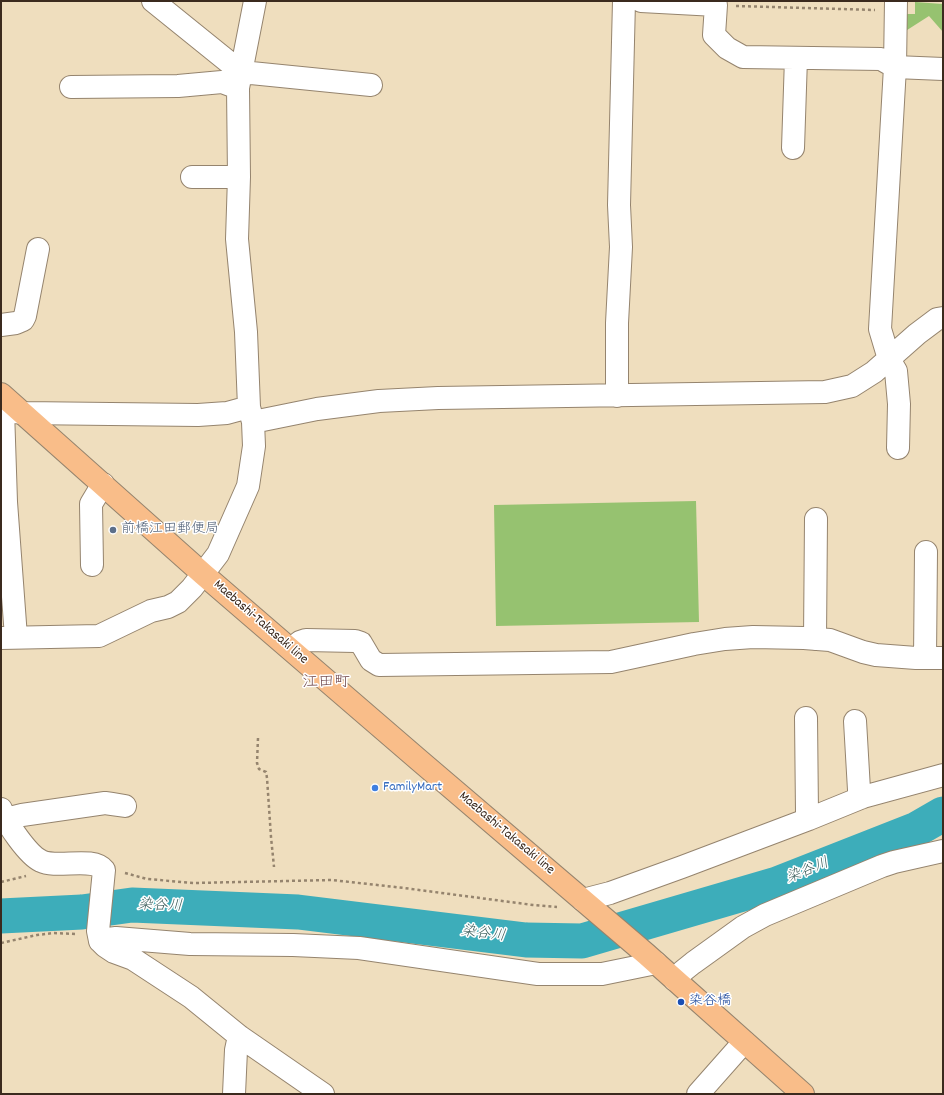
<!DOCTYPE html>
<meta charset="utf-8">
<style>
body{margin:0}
#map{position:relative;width:944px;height:1095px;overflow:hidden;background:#efdebe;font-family:Dekko,sans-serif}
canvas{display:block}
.frame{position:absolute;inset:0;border:2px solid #3b2a1e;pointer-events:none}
</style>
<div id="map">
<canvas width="944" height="1095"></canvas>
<div class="frame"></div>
</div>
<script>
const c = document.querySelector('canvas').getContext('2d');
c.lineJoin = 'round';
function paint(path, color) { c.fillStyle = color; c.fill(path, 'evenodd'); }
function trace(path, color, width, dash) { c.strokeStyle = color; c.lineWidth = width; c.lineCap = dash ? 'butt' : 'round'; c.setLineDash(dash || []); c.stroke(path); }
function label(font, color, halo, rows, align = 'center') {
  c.font = font + ' Dekko,"Klee One",sans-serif'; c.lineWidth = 3; c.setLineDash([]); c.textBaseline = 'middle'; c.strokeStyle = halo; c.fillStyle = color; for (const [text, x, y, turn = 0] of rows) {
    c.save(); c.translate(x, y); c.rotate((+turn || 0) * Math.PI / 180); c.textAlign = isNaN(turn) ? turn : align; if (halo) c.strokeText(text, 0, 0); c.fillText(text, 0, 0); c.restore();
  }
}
paint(new Path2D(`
 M915,2L943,4V32L929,16L904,32V14H915Z
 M696,501L699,622L496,626L494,505Z`), '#96c270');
trace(new Path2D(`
 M1,916L82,912L132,905L298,912L526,940L582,941L777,884L917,829L943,814`), '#3dadba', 35);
const minor = new Path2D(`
 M153,1L241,72L371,85
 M641,1L716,5L714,35L727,48L743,57L881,59L895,67L943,69
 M896,1L895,67L880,329L889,359L896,371L899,404L898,448
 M71,87L178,86L222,82L238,88
 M793,148L796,58
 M192,177H239
 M1,325L16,323L23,320L25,316L38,249
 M617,396V323L621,247L619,205L624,1
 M1,410L23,413L198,415L227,413L249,407
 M3,410L6,502L16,637
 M253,422L317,409L379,401L438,398L825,392L852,386L874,372L917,334L937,319L943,318
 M92,565L91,504L103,484
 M1,638L99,636L151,611L168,607L178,602L192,588L218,554L248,486L254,446L253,422L249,407L246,332L237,239L239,177L238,88L255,1
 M815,639L816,519
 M291,649L300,642L306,640L355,641L361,643L371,660L379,665L611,662L694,644L725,639L753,637L804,638L830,640L863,652L876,655L916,658H943
 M925,658L926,552
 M806,718L807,813L809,819
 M855,721L859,790L863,797
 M1,809C6,823 28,855 41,861C57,869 93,856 104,870L98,931L100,941L105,946L114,952L133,959L191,997L239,1036L323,1094
 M8,822L14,817L22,815L105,803L112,804L125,806
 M583,900L610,893L682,867L809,819L863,797L943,775
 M100,941L108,939L116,938L190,944L293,945L359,948L538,974H602L656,963
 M675,980L683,971L693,963L743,927L765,915L882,866L894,862L943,851
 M234,1094L236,1050L239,1036
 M698,1094L744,1042`);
const major = new Path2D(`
 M1,394L203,574L420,761L646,954L803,1094`);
trace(minor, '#95846e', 24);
trace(major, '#95846e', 24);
trace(new Path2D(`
 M736,6L875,10
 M258,738L257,763L259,769L266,772L267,778L271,837L274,867
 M125,873L147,879L194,883L332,880L404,888L533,905L557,907
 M1,882L26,876
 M1,943L37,935L54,933L77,934`), '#95846e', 2.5, [3, 3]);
trace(minor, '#fff', 22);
trace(major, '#f9bd89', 22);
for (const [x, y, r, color] of [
 [113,530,4,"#5c6f8a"],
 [375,788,4,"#3f7fe0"],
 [681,1002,4,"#1a4fb4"]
]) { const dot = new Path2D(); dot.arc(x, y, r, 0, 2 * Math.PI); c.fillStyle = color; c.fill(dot); trace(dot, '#fff', 1.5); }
label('14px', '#4e5e75', '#fff', [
 ["前橋江田郵便局",121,530]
], 'left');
label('14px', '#3b2a1e', '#fff', [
 ["Maebashi-Takasaki line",260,623,41],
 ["Maebashi-Takasaki line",506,834,40]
]);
label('14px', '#366cbe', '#fff', [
 ["FamilyMart",383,788]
], 'left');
label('14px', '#164399', '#fff', [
 ["染谷橋",689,1002]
], 'left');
label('italic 15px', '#3c5e5c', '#fff', [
 ["染谷川",808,872,-22],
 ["染谷川",160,907,2],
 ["染谷川",483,935,7]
]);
label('16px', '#754f52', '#fff', [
 ["江田町",326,684]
]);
</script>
